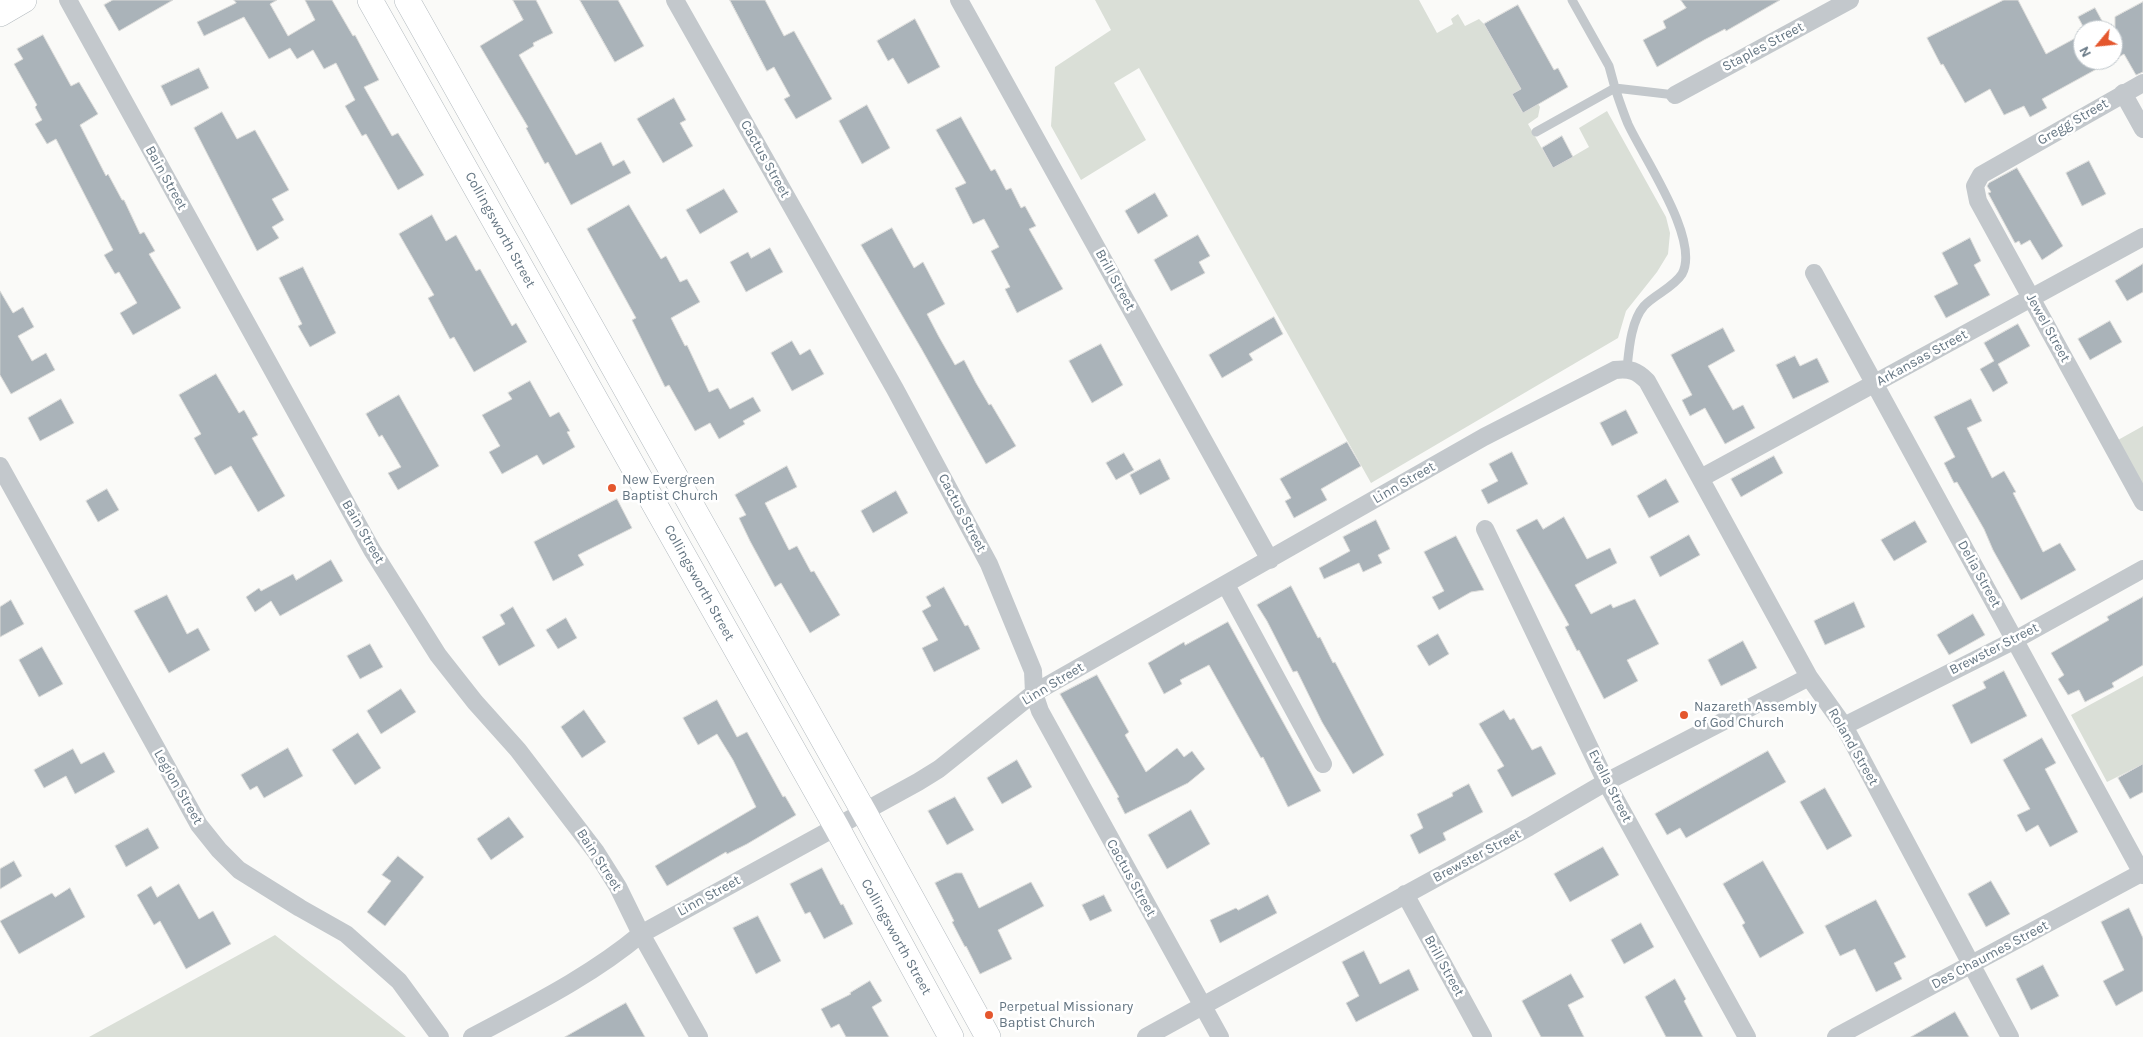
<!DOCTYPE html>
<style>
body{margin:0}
#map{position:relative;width:2143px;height:1037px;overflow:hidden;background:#fafaf8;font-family:Karla,sans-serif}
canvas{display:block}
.north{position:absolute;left:2073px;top:20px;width:50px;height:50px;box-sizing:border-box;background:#fff;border:1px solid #c1c8cd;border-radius:50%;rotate:242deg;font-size:14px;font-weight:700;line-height:20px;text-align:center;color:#657683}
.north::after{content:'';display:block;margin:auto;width:18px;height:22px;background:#e4572e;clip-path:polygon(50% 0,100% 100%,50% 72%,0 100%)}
</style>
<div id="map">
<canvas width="2143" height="1037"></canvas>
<div class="north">N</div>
</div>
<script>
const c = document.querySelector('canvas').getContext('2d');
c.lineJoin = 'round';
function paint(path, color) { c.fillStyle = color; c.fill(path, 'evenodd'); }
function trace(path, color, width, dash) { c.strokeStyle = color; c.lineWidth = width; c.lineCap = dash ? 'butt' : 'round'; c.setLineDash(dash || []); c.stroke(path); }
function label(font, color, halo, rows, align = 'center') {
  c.font = font + ' Karla,sans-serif'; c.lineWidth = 5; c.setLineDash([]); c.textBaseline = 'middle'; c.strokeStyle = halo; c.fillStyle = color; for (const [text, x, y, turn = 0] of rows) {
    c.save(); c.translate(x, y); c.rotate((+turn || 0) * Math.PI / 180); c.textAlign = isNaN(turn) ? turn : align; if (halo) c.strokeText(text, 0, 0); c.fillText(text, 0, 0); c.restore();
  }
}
paint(new Path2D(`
 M1095,0H1419L1437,33L1453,24L1451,19L1458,14L1465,26L1479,19L1484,24L1521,89L1512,94L1522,112L1538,104L1540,107L1538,117L1528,124L1553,168L1589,147L1579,128L1607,111L1666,217L1670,233L1668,254L1657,272L1626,311L1618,338L1371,483L1139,68L1114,83L1146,140L1081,180L1051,126L1055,67L1111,30Z
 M2143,426V487L2118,440Z
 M2143,676V764L2107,782L2071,715Z
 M275,935L406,1037H89Z`), '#dadfd7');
const building = new Path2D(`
 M113,0H173L119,31L104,5Z
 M234,0H277L270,4L288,36L315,20L305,0H332L353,36L355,35L379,80L364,87L392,136L398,133L424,175L398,190L366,134L362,136L345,106L355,100L336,63L324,69L313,50L297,59L290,48L269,59L244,17L204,36L197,22L236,3Z
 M513,0H536L553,33L533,43L534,46L519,55L576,155L601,142L613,166L624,160L631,173L571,205L548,162L545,164L526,128L528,127L480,46L523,20Z
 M580,0H618L644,46L615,62Z
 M730,0H765L784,36L794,31L832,99L796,119L784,99L790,96L774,67L767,71Z
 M1681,0H1780L1726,31L1725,29L1704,40L1657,67L1643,40L1666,28L1663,21L1686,8Z
 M2004,0H2018L2046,54L2083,34V60H2113L2042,99L2047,108L2030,117L2024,106L2004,115L1990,89L1965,103L1943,64L1941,65L1927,38Z
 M2143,2V72L2136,75L2124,54L2115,59V17Z
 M1518,5L1554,70L1558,68L1568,87L1523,113L1512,94L1521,89L1484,24Z
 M2095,8L2107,30H2085L2078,17Z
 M915,19L940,67L908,84L893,58L888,61L877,41Z
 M43,35L71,86L79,82L98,114L80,125L106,176L108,174L122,200H124L140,234L144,232L155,251L149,254L181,308L133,335L120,313L137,303L119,272L115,274L104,255L113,250L56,139L47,144L35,124L42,120L35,107L37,105L14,64L23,59L17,49Z
 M199,68L209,88L171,106L161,86Z
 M674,98L686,120L680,123L693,146L663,163L637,119Z
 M867,105L890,148L862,164L839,121Z
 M222,112L237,139L255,130L289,190L272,199L284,220L272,227L279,238L257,251L194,128Z
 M961,117L991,171L995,169L1006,190L1011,188L1021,208L1025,206L1036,226L1029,229L1063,289L1017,313L1005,289L1010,287L991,251L999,247L984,219L973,224L955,188L966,183L936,130Z
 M1562,136L1573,157L1553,168L1542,148Z
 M2089,161L2106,194L2082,206L2066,173Z
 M2017,168L2063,246L2042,260L2030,240L2021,245L2019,241L2015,243L1988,193L1991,192L1987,186L1989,183Z
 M724,189L738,212L700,234L686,210Z
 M1155,193L1168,216L1138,234L1125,211Z
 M629,205L661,259L666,256L680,282L687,279L700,302L671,318L685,346L687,345L709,392L718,388L730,409L753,397L761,411L743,421L745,424L719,439L710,423L695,431L669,385L665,387L632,320L636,318L587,229Z
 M432,215L446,241L456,235L476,271L480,269L512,326L516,323L527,342L474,372L454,337L450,339L428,298L434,295L399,234Z
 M892,228L914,268L923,262L945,304L927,314L939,337L955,365L964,360L976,383L989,405L991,404L1016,446L986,464L921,348L861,245Z
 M1198,235L1210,256L1199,262L1205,273L1171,291L1154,260Z
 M1970,238L1981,261L1974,265L1990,295L1946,318L1934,296L1958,284L1942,253Z
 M770,248L783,272L746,292L730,262L748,252L751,258Z
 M2143,264V292L2127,301L2115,281Z
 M303,267L336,333L310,347L298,326L302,324L279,278Z
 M0,291L13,313L23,307L34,327L18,336L32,361L46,353L55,370L11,394L0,375Z
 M1274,317L1283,334L1249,354L1253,360L1222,378L1209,355Z
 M2110,321L2122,342L2090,360L2078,339Z
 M2018,324L2030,346L1998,364L2008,383L1993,392L1980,369L1994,361L1984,343Z
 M1723,328L1735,351L1708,366L1733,410L1743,405L1755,428L1725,444L1705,408L1690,416L1682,400L1692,395L1671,355Z
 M792,341L800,355L810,349L824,374L792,391L771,353Z
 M1101,344L1123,385L1092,403L1069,361Z
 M1795,356L1800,366L1817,358L1829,382L1793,399L1776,365Z
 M216,374L239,413L244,410L258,435L252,438L285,496L258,512L231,466L215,475L194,438L201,434L179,395Z
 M530,381L550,417L559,412L570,431L567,432L575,447L543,465L537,455L502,474L489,452L500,446L482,415L512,399L508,393Z
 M399,395L439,466L398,490L388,473L401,467L382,435L379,437L366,414Z
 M61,399L74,423L40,441L28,418Z
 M1971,399L1982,421L1967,428L1992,478L2004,471L2016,492L2013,493L2043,552L2060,543L2076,570L2021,600L1993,550L1984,529L1957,482L1954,483L1944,463L1955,457L1934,417Z
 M1626,410L1638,433L1612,446L1600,423Z
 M1347,442L1361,466L1321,489L1327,500L1294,518L1285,501L1291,498L1280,479Z
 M1512,452L1528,484L1488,504L1481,490L1498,481L1489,464Z
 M1124,453L1134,470L1116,480L1106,463Z
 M1774,456L1783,473L1741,497L1731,479Z
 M1160,459L1170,479L1140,495L1130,475Z
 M787,466L797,487L765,503L789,550L797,546L811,572L814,571L840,615L810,633L781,583L775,587L750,541L739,518L746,515L735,495Z
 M1666,479L1679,502L1649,518L1637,496Z
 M107,489L119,510L98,522L86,501Z
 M896,491L908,513L873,533L861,511Z
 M617,499L632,528L578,555L584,565L553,581L534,542Z
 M1564,517L1587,559L1610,548L1617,563L1575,585L1591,614L1611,604L1613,608L1635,599L1659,644L1627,660L1638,681L1604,699L1579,650L1577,651L1565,627L1569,625L1516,530L1537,519L1543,529Z
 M1376,520L1390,549L1378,555L1382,563L1363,572L1359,563L1324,579L1319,568L1350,551L1343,537Z
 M1915,521L1927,542L1894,561L1881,540Z
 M1689,535L1700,555L1660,577L1650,557Z
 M1456,536L1484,590L1471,592L1439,610L1432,597L1444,591L1424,552Z
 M331,560L343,581L280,616L271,601L255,612L246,597L259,588L261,591L293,574L296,580Z
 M1291,586L1318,638L1320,637L1333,663L1335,662L1384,755L1353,774L1322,722L1297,671L1293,672L1267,621L1257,605Z
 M944,587L965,626L968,625L980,649L934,672L922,648L938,640L922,611L931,606L926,597Z
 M167,595L187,634L198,628L210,650L169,673L134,611Z
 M2143,597V665L2112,683L2114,687L2085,702L2079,690L2068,695L2058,679L2064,675L2051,653L2109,620L2107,617Z
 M11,600L24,624L0,637V607Z
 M1854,602L1865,627L1825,645L1814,621Z
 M513,607L535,646L499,666L482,637L505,624L500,615Z
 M1973,614L1985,635L1949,655L1937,635Z
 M566,618L577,638L558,649L546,630Z
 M1228,622L1321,791L1288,807L1263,757L1261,758L1209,665L1180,680L1182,684L1164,694L1148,663L1184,642L1185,645Z
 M1438,634L1449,654L1429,666L1417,646Z
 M1743,641L1757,668L1721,686L1708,660Z
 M370,644L383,667L360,679L347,656Z
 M42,647L63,684L39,697L19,660Z
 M2004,671L2027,716L1971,744L1952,705L1986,688L1983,682Z
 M1097,675L1129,732L1125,735L1146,772L1177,748L1184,757L1192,751L1205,769L1188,783L1125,814L1117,798L1119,797L1060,694Z
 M401,689L416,712L381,734L367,711Z
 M717,700L737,737L747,732L783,797L785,796L796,815L747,844L727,854L726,852L667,886L655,866L756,807L733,760L717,734L698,745L683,718Z
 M584,710L606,742L582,758L561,727Z
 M1504,710L1510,720L1514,718L1532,750L1541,746L1556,774L1512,797L1497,770L1504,766L1479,724Z
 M358,733L381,768L355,785L332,750Z
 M2042,738L2056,763L2045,769L2078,832L2050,847L2038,825L2026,832L2017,815L2030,809L2003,760Z
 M288,748L303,776L264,798L257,786L250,790L241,775Z
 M73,749L81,764L104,752L115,772L75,794L66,776L44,788L34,770Z
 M1768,751L1786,782L1686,838L1680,828L1667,835L1655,814Z
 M1017,760L1032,787L1002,804L987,778Z
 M2143,764V792L2130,799L2118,778Z
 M1469,784L1483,812L1443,833L1446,840L1419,854L1410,835L1423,828L1417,814L1453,796L1452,793Z
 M1825,788L1852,836L1827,850L1800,802Z
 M955,797L974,830L947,845L928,811Z
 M1191,810L1210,844L1167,869L1148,835Z
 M509,817L524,837L491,860L477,839Z
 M148,828L159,848L126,867L115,846Z
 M1603,847L1619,875L1570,902L1554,874Z
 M398,856L424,877L385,926L367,912L391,881L382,875Z
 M14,861L22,876L0,889V869Z
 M1763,861L1804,933L1760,958L1742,925L1745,923L1723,884Z
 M822,868L841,905L843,904L853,924L824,939L810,912L805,914L790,884Z
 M956,873H962L979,908L1031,882L1044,906L998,930L1012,959L980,974L966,946L965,947L952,922L954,921L935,883Z
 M1991,881L2010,914L1986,927L1968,894Z
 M179,884L199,919L213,911L231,944L186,969L160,921L154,925L137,895L151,886L157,897Z
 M70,888L85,917L19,954L0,921L52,893L55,897Z
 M1104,895L1112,911L1090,921L1082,905Z
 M1268,895L1277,913L1220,943L1210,920L1236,908L1238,910Z
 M1876,900L1906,957L1894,963L1902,979L1876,992L1855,949L1840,956L1825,926Z
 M2129,908L2143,938V991L2116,1006L2103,981L2124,970L2101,922Z
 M758,916L781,961L756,974L733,928Z
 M1641,923L1654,947L1624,964L1611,940Z
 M1364,951L1380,984L1409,969L1419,990L1356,1022L1346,1003L1359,996L1342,962Z
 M2043,965L2059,996L2031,1010L2016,979Z
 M1571,974L1584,997L1568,1005L1584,1037H1541L1522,1001Z
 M1675,979L1686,999L1684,1001L1703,1037H1666L1645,997Z
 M870,981L882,1001L872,1007L889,1037H846L839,1024L831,1028L821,1009L851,994L850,993Z
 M626,1003L645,1037H565Z
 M1955,1012L1969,1037H1911Z`);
paint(building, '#aab3b9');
trace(building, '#dcdcda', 1);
const secondary = new Path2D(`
 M370,0L836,826L951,1037
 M407,0L864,812L988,1037
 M0,14L24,0`);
trace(secondary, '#b3babf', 26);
trace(new Path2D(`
 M1572,0L1609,66L1615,88L1675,95
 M1536,132L1615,88C1619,100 1623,112 1628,124C1643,157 1701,240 1682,274C1673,288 1655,294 1644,306C1631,321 1629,349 1627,368`), '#c3c8cc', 9);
trace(new Path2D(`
 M68,0L372,550L438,655L475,702L518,750L596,852L618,887L641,934L699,1037
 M675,0L895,389L989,564L1033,671L1034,693L1040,711L1220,1037
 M959,0L1270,560
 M2143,83L1981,175L1975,186L1978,201L2143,502
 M2123,93L2143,129
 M1675,95L1850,0
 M1814,273L2143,875
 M0,466L199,825L219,850L239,870L300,908L346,934L399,981L440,1037
 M1701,478L2143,237
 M1485,529L1606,782L1747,1037
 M1226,585L1323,764
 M1844,726L2015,640L2143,569
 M1405,894L1483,1037
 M472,1037C530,1006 591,976 641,934L918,782L939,769L1034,693L1484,437L1615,370C1630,368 1637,371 1647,381L1809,677L1844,726L2010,1037
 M1146,1037L1529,827L1606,782L1809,677
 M1836,1037L2143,872`), '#c3c8cc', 18);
trace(secondary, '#fff', 25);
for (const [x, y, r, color] of [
 [612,488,5,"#e4572e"],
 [1684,715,5,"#e4572e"],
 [989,1015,5,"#e4572e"]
]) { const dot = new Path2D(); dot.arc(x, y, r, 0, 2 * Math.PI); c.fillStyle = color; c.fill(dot); trace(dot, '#fff', 2); }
label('14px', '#657683', '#fff', [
 ["Staples Street",1763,47,-28],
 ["Gregg Street",2073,122,-30],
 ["Cactus Street",765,159,61],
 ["Bain Street",166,178,61],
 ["Collingsworth Street",500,230,61],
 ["Brill Street",1115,280,61],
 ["Jewel Street",2048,328,61],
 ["Arkansas Street",1922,358,-29],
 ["Linn Street",1404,483,-30],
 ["Cactus Street",962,513,62],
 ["Bain Street",363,532,60],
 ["Delia Street",1979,574,61],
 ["Collingsworth Street",699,583,61],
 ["Brewster Street",1994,649,-27],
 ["Linn Street",1053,684,-31],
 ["Roland Street",1853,747,60],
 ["Evella Street",1610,786,63],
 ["Legion Street",178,787,60],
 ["Brewster Street",1477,856,-28],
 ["Bain Street",599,860,57],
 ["Cactus Street",1131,878,61],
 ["Linn Street",709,896,-29],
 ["Collingsworth Street",896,937,61],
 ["Des Chaumes Street",1990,955,-28],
 ["Brill Street",1444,966,61]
]);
label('14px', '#657683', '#fff', [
 ["New Evergreen",622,480],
 ["Baptist Church",622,496],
 ["Nazareth Assembly",1694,707],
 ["of God Church",1694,723],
 ["Perpetual Missionary",999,1007],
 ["Baptist Church",999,1023]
], 'left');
</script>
